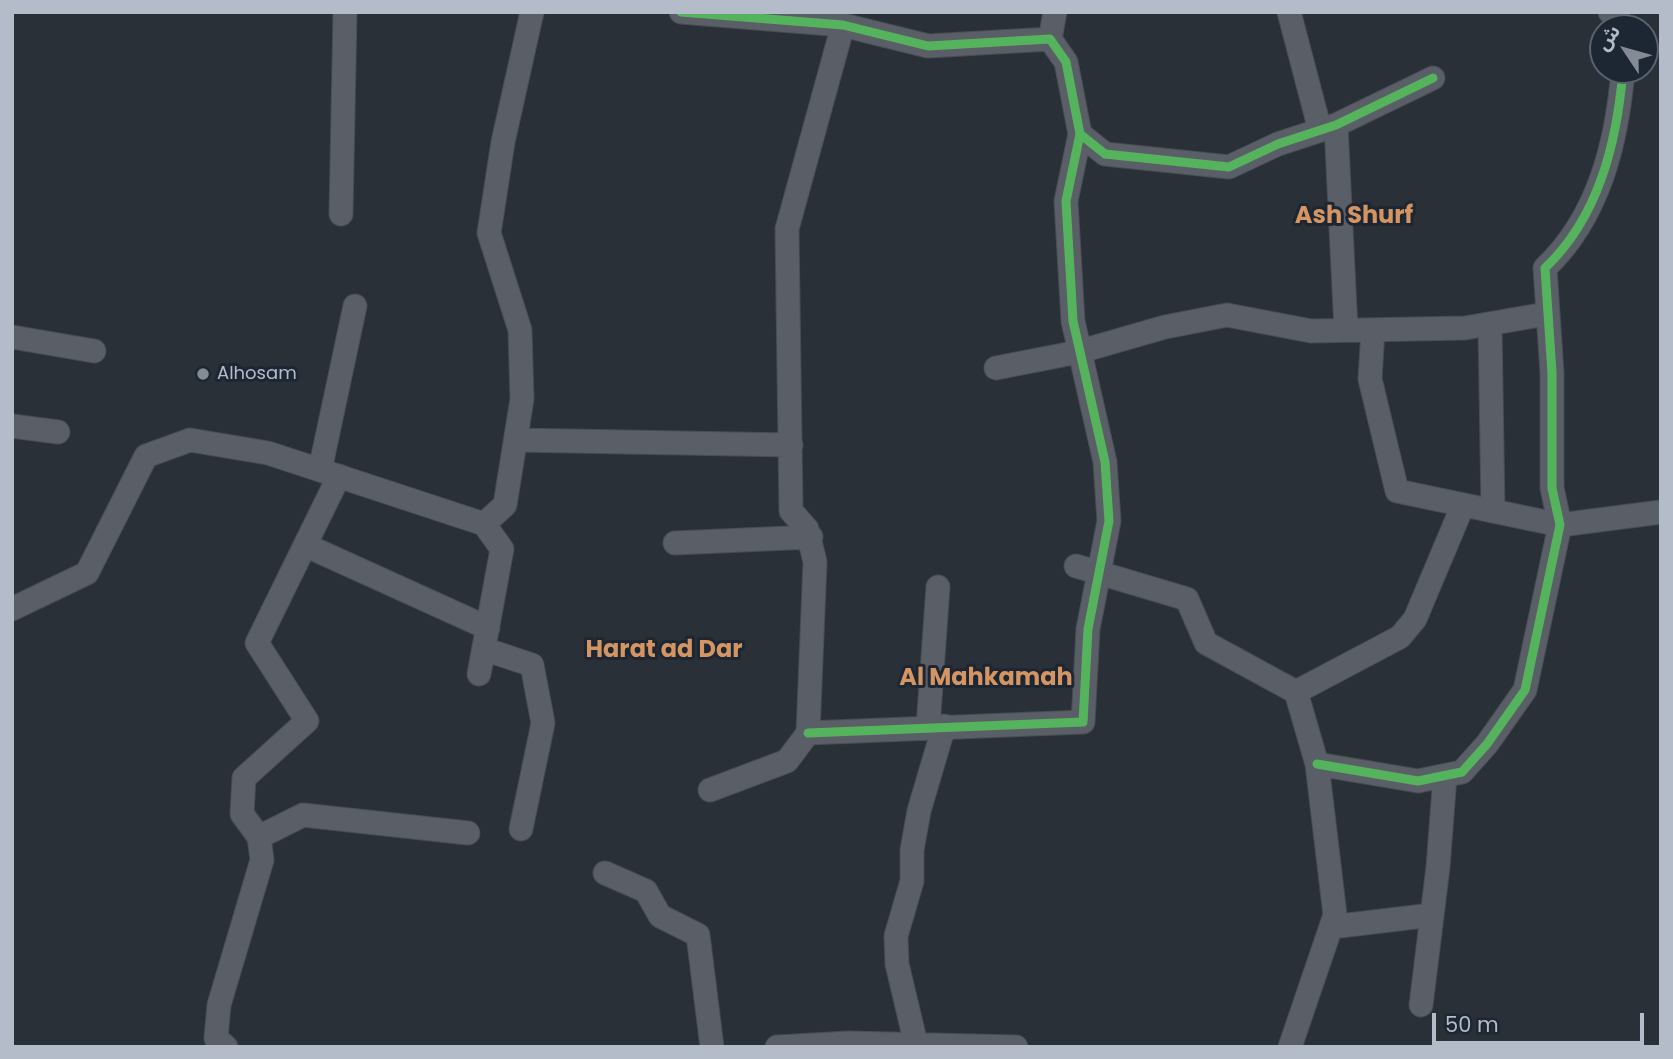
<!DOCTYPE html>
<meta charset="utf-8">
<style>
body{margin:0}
#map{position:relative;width:1673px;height:1059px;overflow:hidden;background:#2a3038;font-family:Poppins,"Noto Sans Arabic",sans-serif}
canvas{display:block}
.frame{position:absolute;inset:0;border:14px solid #b4bcc9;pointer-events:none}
.north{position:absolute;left:1589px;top:14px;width:70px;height:70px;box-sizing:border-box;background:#1d2633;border:2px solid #59626f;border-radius:50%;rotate:306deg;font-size:19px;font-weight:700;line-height:28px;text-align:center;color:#b4bcc9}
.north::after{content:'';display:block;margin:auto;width:24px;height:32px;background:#848b96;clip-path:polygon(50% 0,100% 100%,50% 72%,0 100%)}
.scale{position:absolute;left:1432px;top:1013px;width:212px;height:32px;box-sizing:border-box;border:4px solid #b4bcc9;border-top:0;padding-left:9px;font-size:21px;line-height:24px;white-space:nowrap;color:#b4bcc9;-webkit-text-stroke:5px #1d2633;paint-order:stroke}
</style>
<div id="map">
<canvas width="1673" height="1059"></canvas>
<div class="frame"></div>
<div class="north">ش</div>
<div class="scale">50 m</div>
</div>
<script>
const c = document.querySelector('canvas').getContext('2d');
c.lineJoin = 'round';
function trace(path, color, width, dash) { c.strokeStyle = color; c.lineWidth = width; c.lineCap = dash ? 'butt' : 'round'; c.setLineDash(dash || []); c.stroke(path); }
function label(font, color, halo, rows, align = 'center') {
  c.font = font + ' Poppins,sans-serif'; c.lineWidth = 6; c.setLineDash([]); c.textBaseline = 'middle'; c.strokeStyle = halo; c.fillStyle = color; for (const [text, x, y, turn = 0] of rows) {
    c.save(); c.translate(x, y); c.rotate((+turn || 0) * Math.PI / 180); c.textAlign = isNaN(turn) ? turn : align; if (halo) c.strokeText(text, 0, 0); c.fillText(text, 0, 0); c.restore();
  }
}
const minor = new Path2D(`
 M681,12L843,25L928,46L1050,39L1066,62L1080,134L1105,154L1229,167L1278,144L1336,125L1433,78
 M1289,12L1320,130
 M1610,12L1618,18L1620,28
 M1050,39L1055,12
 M1336,125L1346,330
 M341,214L345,12
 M1490,324L1493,511
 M1373,330L1370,379L1397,491L1560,525L1661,512
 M12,337L94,351
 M996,368L1078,352L1165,327L1227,315L1311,331L1465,328L1546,314
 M12,426L58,432
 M516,440L791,445
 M320,470L355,306
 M484,524L505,505L522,399L520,330L489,233L503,142L532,12
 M675,543L811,537
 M305,545L488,628
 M1076,566L1187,599L1206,643L1296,692L1317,764L1335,915L1290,1047
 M12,609L87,573L146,456L190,440L268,453L484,524L502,549L479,674
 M484,649L532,665L543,723L521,829
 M1296,692L1400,637L1415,619L1463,505
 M928,727L938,587
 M808,733L1083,722L1088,629L1109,521L1105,462L1073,321L1066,201L1080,134
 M1317,764L1418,781L1462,772L1487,744L1525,690L1560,525L1552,488V373L1545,268C1599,217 1617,142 1623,70
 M710,790L787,761L808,733L815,562L807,529L791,511L787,229L843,25
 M259,837L303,815L468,833
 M605,873L646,891L660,916L698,935L712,1047
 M1331,927L1432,915
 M1421,1005L1438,867L1445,776
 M916,1044L897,964L896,936L912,881V850L919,811L944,726
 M226,1047L216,1038L219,1005L262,860L259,837L242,814L244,778L307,721L257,643L339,476
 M777,1047L849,1043L1016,1047`);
trace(minor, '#484c53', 25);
trace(minor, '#5a5e66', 23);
trace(new Path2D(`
 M681,12L843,25L928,46L1050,39L1066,62L1080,134L1105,154L1229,167L1278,144L1336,125L1433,78
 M808,733L1083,722L1088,629L1109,521L1105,462L1073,321L1066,201L1080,134
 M1317,764L1418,781L1462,772L1487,744L1525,690L1560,525L1552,488V373L1545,268C1599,217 1617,142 1623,70`), '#56b35d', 9);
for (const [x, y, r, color] of [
 [203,374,7,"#848b96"]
]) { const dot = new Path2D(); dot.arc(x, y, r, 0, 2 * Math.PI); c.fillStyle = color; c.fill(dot); trace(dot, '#1d2633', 2.5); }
label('18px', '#b4bcc9', '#1d2633', [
 ["Alhosam",217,374]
], 'left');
label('bold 24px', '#d59563', '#1d2633', [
 ["Ash Shurf",1354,217],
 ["Harat ad Dar",664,651],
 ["Al Mahkamah",986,679]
]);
</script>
